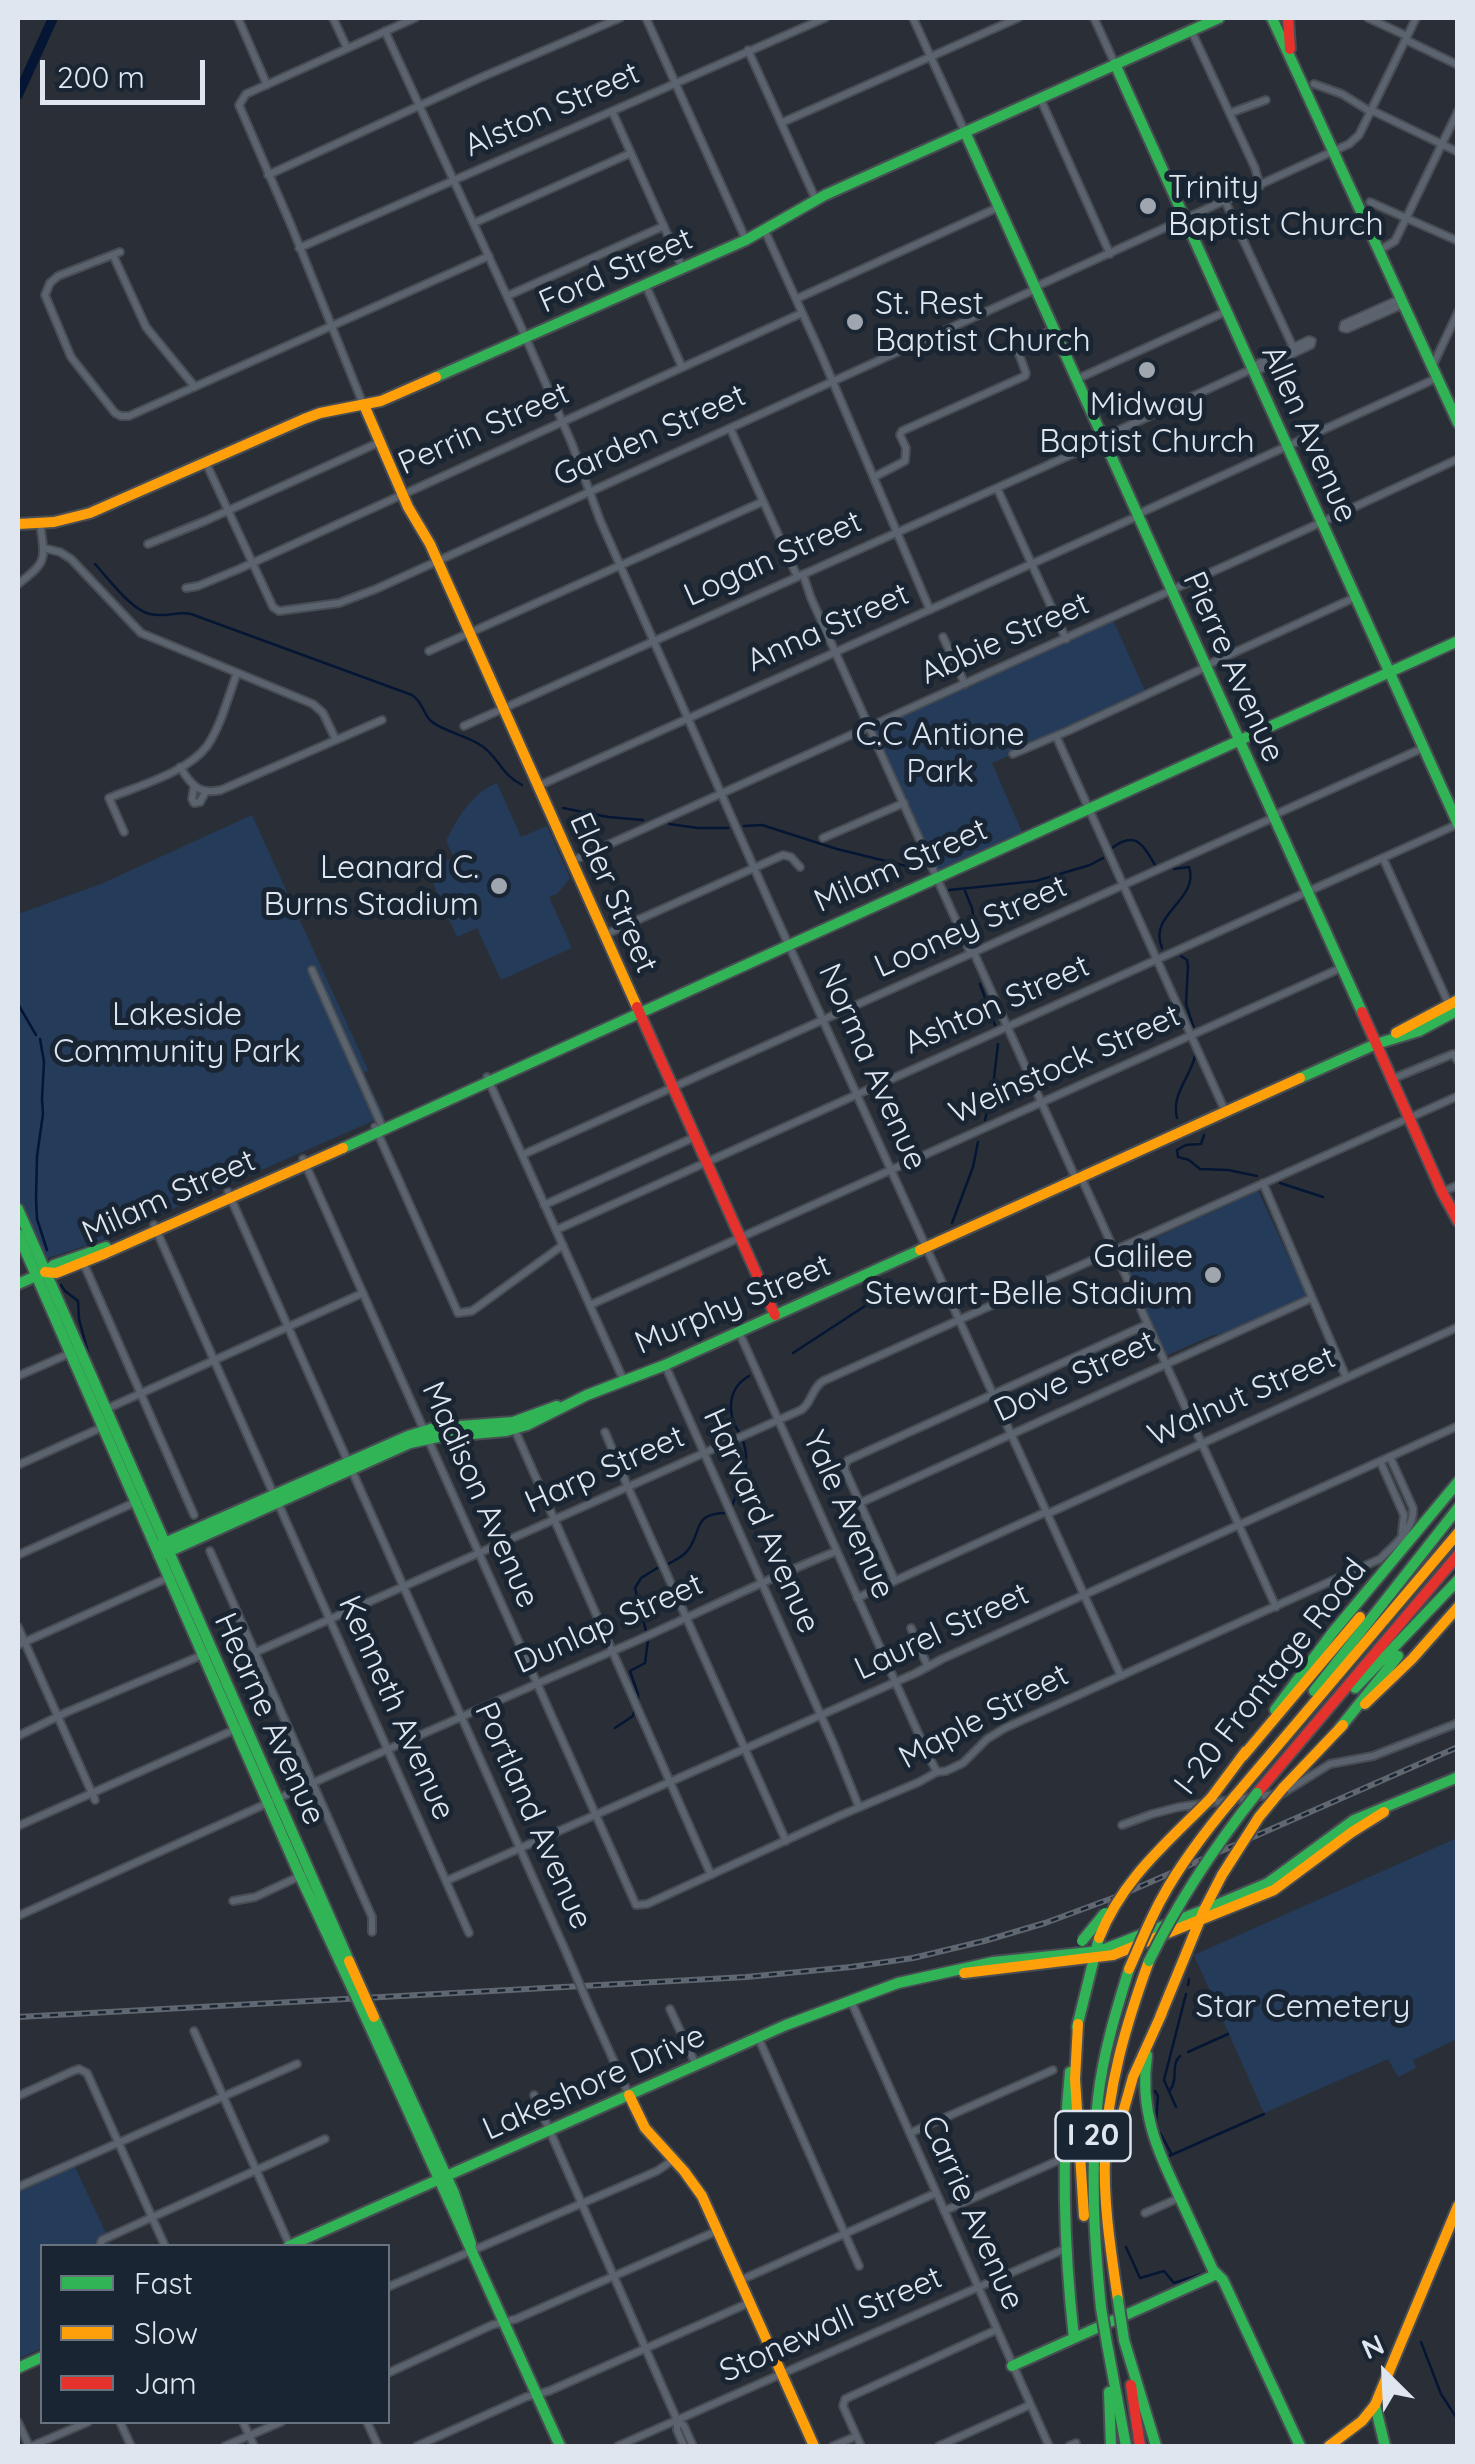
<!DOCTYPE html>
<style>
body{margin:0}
#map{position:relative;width:1475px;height:2464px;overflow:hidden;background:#2a2f37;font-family:Quicksand,sans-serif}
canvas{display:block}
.frame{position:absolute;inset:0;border:20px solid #dfe6f0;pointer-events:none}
.legend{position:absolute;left:40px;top:2244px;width:350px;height:180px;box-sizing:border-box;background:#1a2533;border:2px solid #69727f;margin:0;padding:12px 18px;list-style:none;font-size:30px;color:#dfe6f0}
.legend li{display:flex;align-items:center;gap:20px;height:50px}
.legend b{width:50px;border:2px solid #69727f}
.north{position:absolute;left:1335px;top:2324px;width:100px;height:100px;-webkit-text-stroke:8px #1a2533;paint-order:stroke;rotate:336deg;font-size:28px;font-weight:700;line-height:40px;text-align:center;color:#dfe6f0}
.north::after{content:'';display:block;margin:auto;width:35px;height:45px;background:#dfe6f0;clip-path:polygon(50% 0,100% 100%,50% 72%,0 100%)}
.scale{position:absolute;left:40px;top:60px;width:165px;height:45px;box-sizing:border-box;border:5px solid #dfe6f0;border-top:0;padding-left:12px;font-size:30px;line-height:35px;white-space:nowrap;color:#dfe6f0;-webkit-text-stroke:8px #1a2533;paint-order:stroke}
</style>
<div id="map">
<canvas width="1475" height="2464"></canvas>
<div class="frame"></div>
<ul class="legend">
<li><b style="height:12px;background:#30b455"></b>Fast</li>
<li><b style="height:12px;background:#ff9f0a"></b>Slow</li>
<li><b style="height:12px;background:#e5322d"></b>Jam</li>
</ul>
<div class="north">N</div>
<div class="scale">200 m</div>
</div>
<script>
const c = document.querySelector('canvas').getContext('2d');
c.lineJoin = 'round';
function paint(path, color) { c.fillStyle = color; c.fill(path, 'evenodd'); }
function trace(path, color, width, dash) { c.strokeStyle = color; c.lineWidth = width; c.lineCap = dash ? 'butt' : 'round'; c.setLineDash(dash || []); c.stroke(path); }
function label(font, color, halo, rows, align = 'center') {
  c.font = font + ' Quicksand,sans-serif'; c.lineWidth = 10; c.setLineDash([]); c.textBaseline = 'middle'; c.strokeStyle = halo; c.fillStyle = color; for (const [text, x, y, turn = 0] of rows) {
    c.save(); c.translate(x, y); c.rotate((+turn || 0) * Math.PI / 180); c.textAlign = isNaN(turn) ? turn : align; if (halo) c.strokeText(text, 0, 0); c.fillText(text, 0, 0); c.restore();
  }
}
paint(new Path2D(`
 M1112,618L1147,695L1056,736L992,763L1024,837L936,877L870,727Z
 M497,783L521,837L547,826L570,878L557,894L549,897L572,948L501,980L477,928L457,937L427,870L454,857L446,841C457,818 473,792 497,783Z
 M252,815L368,1070L364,1073L384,1116L100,1241L45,1259L18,1199V914L101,884Z
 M1258,1191L1307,1296L1223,1334L1213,1335L1165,1356L1120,1254Z
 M1457,1838V2039L1413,2060L1416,2068L1398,2077L1388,2059L1264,2113L1194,1955Z
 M73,2163L112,2246H42V2348L18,2359V2187Z`), '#243b5a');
trace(new Path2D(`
 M95,564C108,578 131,610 150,614C164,618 177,611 191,614L412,695C423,702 422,712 431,721C442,731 468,736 482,746C499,758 501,774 522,785
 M563,808L608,817L643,820
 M669,824L698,828H728
 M744,826L762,825L837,849L914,868
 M1112,848C1136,830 1143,845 1155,865
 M949,890L1036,881L1090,865L1103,858
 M965,891L972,908L977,942
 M1162,948C1147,914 1200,900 1189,867L1174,869
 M1181,956L1187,960L1188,966L1186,1004L1194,1029
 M980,984L995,1025
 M18,1004L36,1035
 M40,1039L44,1062L42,1099L43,1114L37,1156L36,1198L37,1219L47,1250
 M1177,1118C1171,1094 1190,1078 1195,1056
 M985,1120L993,1087L998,1044
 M1204,1135L1201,1144L1186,1145L1177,1150L1178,1157L1189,1160L1200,1169L1228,1170L1257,1176
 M1280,1183L1323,1197
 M952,1223L973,1167L978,1142
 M61,1285L65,1291L78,1301L79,1319L91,1364
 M793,1353L868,1304
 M112,1411L121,1432
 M739,1433C726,1412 728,1388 749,1376
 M732,1506C740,1483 752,1465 743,1441
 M668,1564C675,1560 683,1557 688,1550C703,1530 692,1514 725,1513
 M646,1631L635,1588L641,1578L659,1567
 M638,1702V1694L630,1671L645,1663L648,1640
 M615,1728L633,1716L634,1712
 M1188,1985L1189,1979
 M1188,2052L1228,2034
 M1170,2090C1179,2079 1170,2065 1180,2056
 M1155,2091L1158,2096L1156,2124
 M1176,2107L1164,2080L1186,1994
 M1160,2133L1171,2153
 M1169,2156L1264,2114
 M1126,2247L1140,2278L1164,2271L1174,2283L1208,2272
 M1421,2342L1441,2394L1458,2420`), '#041634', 2.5);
trace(new Path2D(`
 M18,95L53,18`), '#041634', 10);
const street = new Path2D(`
 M238,18L267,85
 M333,18L347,48
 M646,18L746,240
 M913,18L965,132
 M1094,18L1115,64
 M1368,18L1407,36
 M1191,30L1255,168L1260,186
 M385,31L522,329L572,444L600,520L771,906L1121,1676
 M1406,40L1458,65
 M748,50L816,200
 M1314,84L1342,94L1371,112
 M1040,98L1110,254
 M1371,110L1458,152
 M612,111L683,269
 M1230,113L1266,100
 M781,123L1018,18
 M268,175L482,77L620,18
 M1225,201L1293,347
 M1370,202L1458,241
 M474,223L631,153
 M765,231L821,354L930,610
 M299,248L825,18
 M1380,250L1395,241L1458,111
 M120,252L58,276L50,283L45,295L71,357L115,413L121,416H129L489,256
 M113,255L146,327L195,387
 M646,286L682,367
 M1035,287L1349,144L1359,135L1416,18
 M507,296L664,226
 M1402,298L1344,324L1343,328L1347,329L1404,304
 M796,299L999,207
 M1433,365L1458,312
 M1251,367L1309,340L1312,341L1311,345L1254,372
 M1077,379L1227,311
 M363,404L291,225L239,105L246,94L415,18
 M730,428L797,576
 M1104,437L1252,369
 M206,463L273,607L279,611L339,603L376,589L1036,289
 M874,477L905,461L906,448L900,435L902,431L1025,376L1026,373L1016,346L1054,329
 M997,488L1066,639
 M1138,514L1437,378
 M148,544L205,521L380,442
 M43,548L60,552L71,559L141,633L313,704L323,713L336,740
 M803,574L811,598L971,954
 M18,584C48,561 45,560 40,523
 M186,588L198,586L239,569L802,313
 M943,637L965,684
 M429,651L762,502
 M1207,665L1356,597
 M464,726L1104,440
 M1056,736L1226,1113
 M1013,754L1070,730L1206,667
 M180,767C191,785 199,795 221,790L382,720
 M538,786L1138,516
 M194,787L192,799L194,803L200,802L206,791
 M1274,815L1423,748
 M124,832L109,798C138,786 188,772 207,746C221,726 228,697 237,673
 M823,838L904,803
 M1383,858L1450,1007
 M572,861L1309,528L1458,459
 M604,935L783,855L791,857L800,867
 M974,953L1076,1179
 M312,970L381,1124
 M487,1077L623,1379
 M1392,1079L1453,1054L1458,1061
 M375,1127L458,1313L472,1311L563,1245
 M522,1155L1275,817
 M303,1159L636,1905L647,1904L839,1816L919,1782L937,1772L946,1771L963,1763L987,1739L1005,1728L1380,1559C1395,1545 1415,1528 1413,1508L1390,1457
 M1081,1177L1276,1607
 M1263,1183L1346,1377
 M228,1192L566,1952
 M1442,1192L1458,1185
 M544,1205L695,1137
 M154,1225L274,1495
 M556,1230L1458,824
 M83,1262L194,1515
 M590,1305L1341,968
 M739,1332L928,1755L937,1772
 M665,1365L834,1745L859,1807
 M18,1376L73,1352
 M104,1410L363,1293
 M514,1428L711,1875
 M605,1432L627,1485L786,1841
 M1380,1461L1404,1515L1402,1533
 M18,1465L105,1426
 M278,1503L469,1933
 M860,1503L1312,1298
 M1047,1514L1458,1327
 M210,1551L372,1917V1932
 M18,1555L138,1501
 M895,1581L845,1470V1465L848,1460L1148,1324
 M857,1598L1046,1512
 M18,1627L95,1800
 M911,1628L928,1667
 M18,1645L172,1576
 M256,1652L801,1410C812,1403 811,1389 823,1381L1458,1096
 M18,1736L67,1712L212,1651
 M1122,1825L1152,1814L1179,1807L1283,1793L1330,1764L1373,1756L1458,1723
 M18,1826L245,1725
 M446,1881L916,1673L942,1659L1458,1426
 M233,1901L255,1897L309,1872
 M18,1916C223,1823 428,1730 636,1641C703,1611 768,1578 837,1551
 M851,2001L1049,2446
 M589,2006L629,2095
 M670,2009L696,2065
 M194,2031L290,2246
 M758,2037L859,2266
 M534,2095L677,2420L684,2426L693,2446
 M18,2096L73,2071L79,2069L87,2073L165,2246
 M910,2133L1053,2070
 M18,2187L297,2064
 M944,2211L1064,2158
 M1145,2213L1179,2198
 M100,2246L102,2240L325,2139
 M741,2280L936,2193
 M388,2287L657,2171L673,2160
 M388,2373L492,2325L516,2319L719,2230
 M18,2422L29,2446
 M120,2422L131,2446
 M243,2422L254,2446
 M367,2422L378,2446
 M677,2422V2430L684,2446
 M32,2446L88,2422
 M225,2446L281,2422
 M417,2446L526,2397L549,2391L751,2302
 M618,2446L1065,2249
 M833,2446L852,2438
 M861,2446L843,2406L845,2399L996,2330
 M939,2446L1030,2405
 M1069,2446L1076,2443`);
const fast = new Path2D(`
 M1272,18L1458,423
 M1115,64L1458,824
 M965,132L1362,1012
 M436,377L746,240L825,195L1219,18
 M1300,1078L1376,1044L1419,1031L1458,1010
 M343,1148L1458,641
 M18,1209L349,1961
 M18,1234L300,1876L340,1962
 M18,1284L45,1272L54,1265L106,1247
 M160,1545L408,1436L434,1428L513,1422L557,1406
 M159,1556L410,1443L438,1437L506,1431L527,1425L587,1395L665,1365L920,1250
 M1355,1688L1458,1580
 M1314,1691L1458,1508
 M1275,1710L1333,1632L1458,1482
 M1339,1729L1398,1656
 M374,2017L454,2193L471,2244
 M366,2018L560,2446
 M1077,2027L1099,1938
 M1147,2055C1139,2111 1157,2149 1180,2198C1191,2222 1202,2246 1213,2270L1223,2280L1300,2446
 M1070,2072C1061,2161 1064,2249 1074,2338
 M289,2246L786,2025L898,1983L993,1962L1100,1951L1204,1910L1268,1883L1354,1820L1458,1777
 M1101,2308C1094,2238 1090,2168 1098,2098C1103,2054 1116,2011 1129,1969
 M1124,2340L1156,2446
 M1107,2344L1126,2446
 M1012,2366L1217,2274
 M18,2368L42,2357
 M1109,2392L1111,2446
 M1375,2405L1385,2446`);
const slow = new Path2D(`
 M364,405L408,507L430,544L637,1007
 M18,524L54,522L90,513L304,419L320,413L381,401L436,377
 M1396,1033L1458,1000
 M920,1250L1300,1078
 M45,1272L56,1273L106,1253L343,1148
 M1365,1704L1412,1659L1458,1607
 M1243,1756L1360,1617
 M1283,1788L1343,1725
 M1235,1796L1458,1533
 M1211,1798L1246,1751
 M964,1973L1113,1955L1274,1890L1352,1832L1384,1812
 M1160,2017L1204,1910L1222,1875
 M1078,2024L1075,2079L1084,2216
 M629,2095L645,2128L684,2171L702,2196L814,2446
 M1113,2148L1133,2077L1162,2013
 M1118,2300C1111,2252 1103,2203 1105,2155C1107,2088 1126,2024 1149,1961
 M1329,2446L1362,2421L1375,2405L1458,2206`);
const jam = new Path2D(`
 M1288,18L1290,49
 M637,1007L775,1315
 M1362,1012L1442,1192L1458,1221
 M1257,1793L1458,1555
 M1131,2385L1140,2446`);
trace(street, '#484d54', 10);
trace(fast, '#484d54', 14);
trace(slow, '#484d54', 14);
trace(jam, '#484d54', 14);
trace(street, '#5b636f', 6);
trace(fast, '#30b455', 10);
trace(slow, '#ff9f0a', 10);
trace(jam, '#e5322d', 10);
const rail = new Path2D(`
 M18,2017L746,1977L851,1967L913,1958L984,1941L1045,1923L1121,1895L1458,1747`);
trace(rail, '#616770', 6);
trace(rail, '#1a2533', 2.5, [8]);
const streetBridge = new Path2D(`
 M566,1952L589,2006`);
const fastBridge = new Path2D(`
 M1082,1941L1105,1913
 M1149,1961C1179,1900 1215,1846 1257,1793
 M340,1962L366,2018
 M1118,2300L1124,2340
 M1101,2308L1107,2344`);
const slowBridge = new Path2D(`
 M1222,1875L1259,1817L1283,1788
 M1099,1938C1123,1878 1167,1843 1211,1798
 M349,1961L374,2017
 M1129,1969C1140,1945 1149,1921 1162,1898C1182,1861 1208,1828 1235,1796`);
trace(streetBridge, '#484d54', 10, []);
trace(fastBridge, '#484d54', 14, []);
trace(slowBridge, '#484d54', 14, []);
trace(streetBridge, '#5b636f', 6);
trace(fastBridge, '#30b455', 10);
trace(slowBridge, '#ff9f0a', 10);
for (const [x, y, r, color] of [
 [1148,206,10,"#a0a6af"],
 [855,322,10,"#a0a6af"],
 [1147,370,10,"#a0a6af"],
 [499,886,10,"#a0a6af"],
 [1213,1275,10,"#a0a6af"]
]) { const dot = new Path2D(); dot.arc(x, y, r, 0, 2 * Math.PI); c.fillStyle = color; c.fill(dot); trace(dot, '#1a2533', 4); }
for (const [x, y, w] of [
 [1093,2136,75]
]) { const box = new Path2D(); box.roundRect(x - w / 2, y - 25, w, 50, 8); c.fillStyle = '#1a2533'; c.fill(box); trace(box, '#dfe6f0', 2.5); }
label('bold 30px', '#dfe6f0', null, [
 ["I 20",1093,2136]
]);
label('32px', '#dfe6f0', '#1a2533', [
 ["Alston Street",552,110,-24],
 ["Ford Street",616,271,-24],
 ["Perrin Street",484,429,-24],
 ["Allen Avenue",1309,434,66],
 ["Garden Street",650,436,-24],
 ["Logan Street",773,559,-24],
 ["Anna Street",828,628,-24],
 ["Abbie Street",1005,639,-24],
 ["Pierre Avenue",1233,667,66],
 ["Milam Street",901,866,-24],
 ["Elder Street",613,893,66],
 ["Looney Street",971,927,-24],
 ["Ashton Street",997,1005,-24],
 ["Weinstock Street",1065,1065,-24],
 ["Norma Avenue",872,1067,66],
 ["Milam Street",169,1197,-24],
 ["Murphy Street",733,1305,-23],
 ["Dove Street",1075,1377,-25],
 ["Walnut Street",1242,1397,-24],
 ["Harp Street",605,1470,-24],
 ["Madison Avenue",480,1495,66],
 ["Yale Avenue",848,1515,66],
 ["Harvard Avenue",761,1521,66],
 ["Dunlap Street",609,1624,-24],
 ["Laurel Street",942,1632,-25],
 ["I-20 Frontage Road",1271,1677,-52],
 ["Kenneth Avenue",396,1708,66],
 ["Maple Street",984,1717,-28],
 ["Hearne Avenue",269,1719,66],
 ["Portland Avenue",533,1816,66],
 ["Lakeshore Drive",594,2083,-24],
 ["Carrie Avenue",972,2213,66],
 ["Stonewall Street",831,2325,-24]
]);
label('32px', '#dfe6f0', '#1a2533', [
 ["Trinity",1168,188],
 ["Baptist Church",1168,225],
 ["St. Rest",875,304],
 ["Baptist Church",875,341],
 ["Midway",1147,405,"center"],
 ["Baptist Church",1147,442,"center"],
 ["Leanard C.",479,868,"right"],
 ["Burns Stadium",479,905,"right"],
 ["Galilee",1193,1257,"right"],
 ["Stewart-Belle Stadium",1193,1294,"right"]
], 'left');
label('32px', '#dae4f3', '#1a2533', [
 ["C.C Antione",940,735],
 ["Park",940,772],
 ["Lakeside",177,1015],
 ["Community Park",177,1052],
 ["Star Cemetery",1303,2007]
]);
</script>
